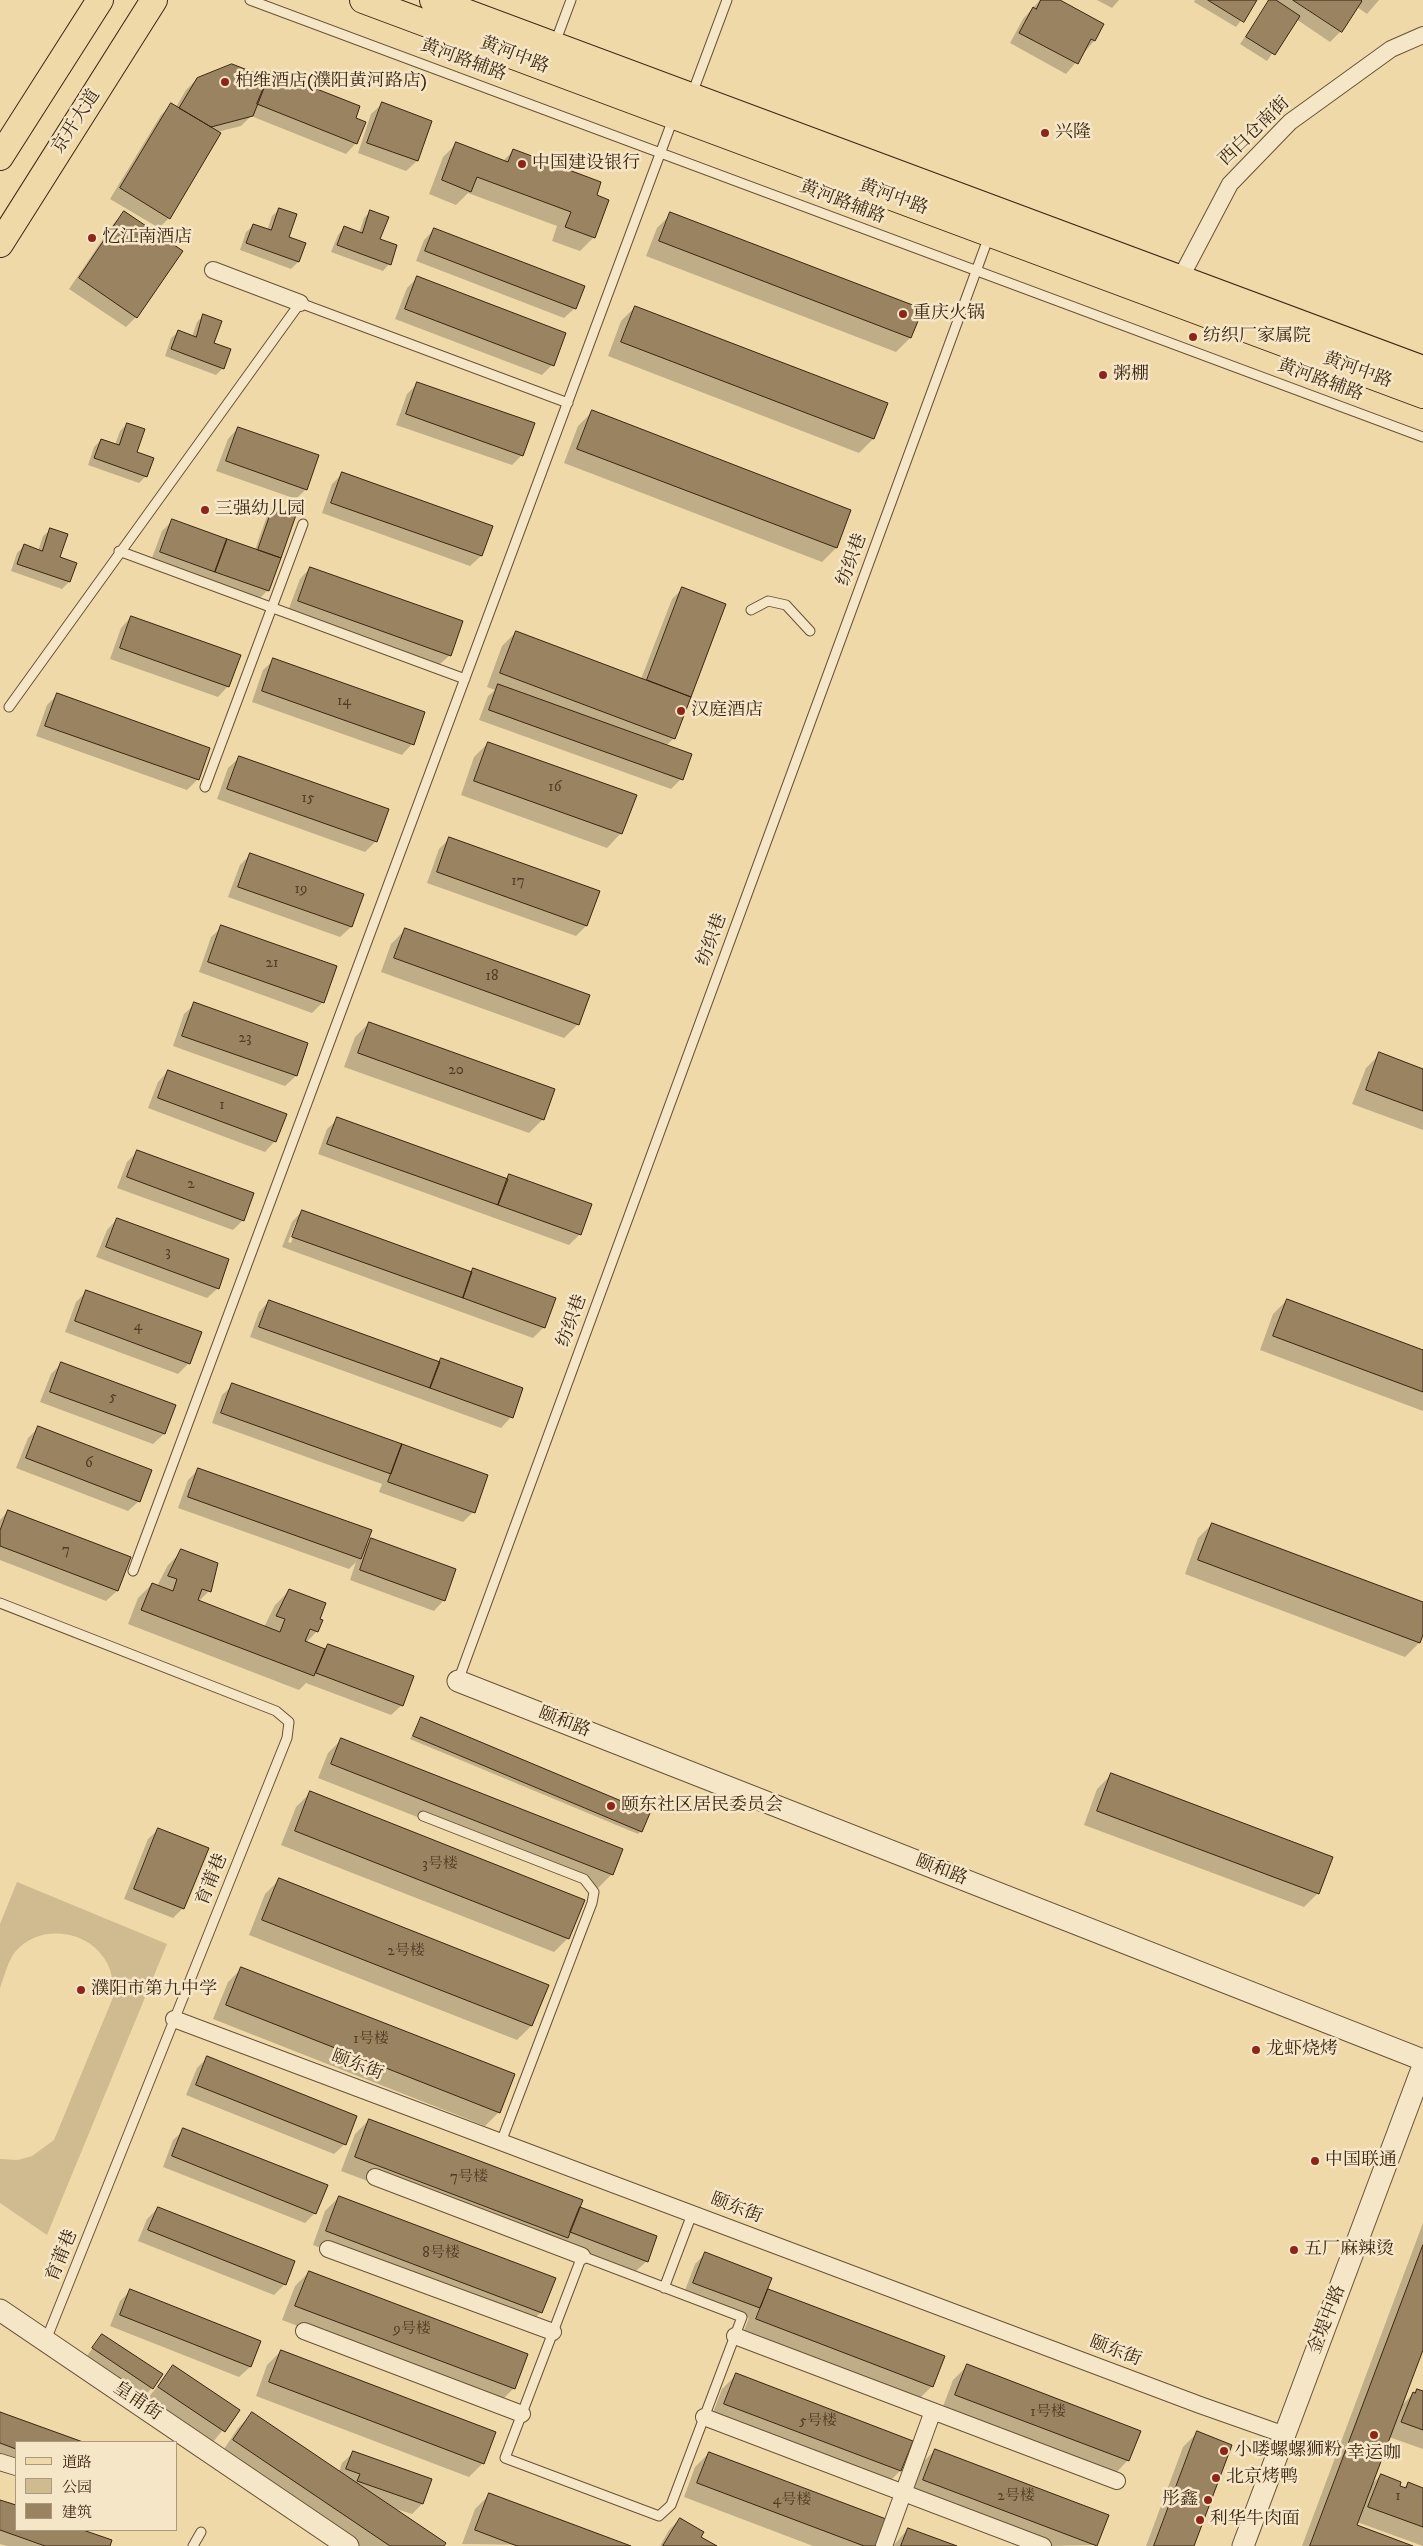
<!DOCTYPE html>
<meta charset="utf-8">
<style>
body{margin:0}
#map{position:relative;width:1423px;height:2546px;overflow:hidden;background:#efd9a9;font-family:"IM FELL DW Pica","Noto Serif SC",serif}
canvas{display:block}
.legend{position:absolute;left:15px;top:2441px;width:162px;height:90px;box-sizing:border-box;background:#f5e6c7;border:1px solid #ab997e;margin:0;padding:6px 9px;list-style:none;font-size:15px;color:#3b2511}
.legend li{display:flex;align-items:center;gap:10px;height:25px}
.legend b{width:25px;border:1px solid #ab997e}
</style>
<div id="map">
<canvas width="1423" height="2546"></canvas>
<ul class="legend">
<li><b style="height:6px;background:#efd9a9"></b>道路</li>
<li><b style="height:14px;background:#d0ba8f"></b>公园</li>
<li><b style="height:14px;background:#998360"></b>建筑</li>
</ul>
</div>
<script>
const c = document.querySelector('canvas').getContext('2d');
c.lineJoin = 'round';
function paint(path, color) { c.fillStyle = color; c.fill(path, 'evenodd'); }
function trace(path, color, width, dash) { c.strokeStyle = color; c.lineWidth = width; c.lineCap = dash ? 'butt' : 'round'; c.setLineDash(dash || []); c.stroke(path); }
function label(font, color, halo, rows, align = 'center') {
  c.font = font + ' "IM FELL DW Pica","Noto Serif SC",serif'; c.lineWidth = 5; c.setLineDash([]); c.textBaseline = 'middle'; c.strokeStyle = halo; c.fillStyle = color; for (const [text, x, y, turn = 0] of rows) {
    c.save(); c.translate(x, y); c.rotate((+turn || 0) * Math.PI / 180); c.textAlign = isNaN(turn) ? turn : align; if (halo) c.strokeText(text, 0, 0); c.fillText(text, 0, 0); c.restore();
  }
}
paint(new Path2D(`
 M17,1882L167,1944L47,2235L0,2203V2159L18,2160L32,2156L54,2140L114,1995C113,1982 112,1969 104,1958C85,1929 38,1924 15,1952C8,1961 4,1977 0,1988V1924Z`), '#d0ba8f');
paint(new Path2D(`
 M1040,0H1058L1103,24L1094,41L1066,74L1010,43L1023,19Z
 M1097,0H1119L1112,8Z
 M1195,0H1256L1236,27L1194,2Z
 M1267,0H1379L1367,14L1357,7L1341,31L1330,42L1296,19L1267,61L1240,44L1269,1Z
 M271,72L354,119L356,143L346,154L251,116L241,126L217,132L169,218L159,228L110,199L161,115L171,105L176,107L186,90L197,79H265Z
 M382,104L417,161L406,171L358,153L371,114Z
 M457,143L503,161L514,150L595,195L594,237L580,251L552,241L557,226L468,193L456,205L429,194L443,157Z
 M279,210L287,238L304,244L298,262L291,269L240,250L246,232L253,226L267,231L272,216Z
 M371,211L379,240L389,264L383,271L331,252L338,235L344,228L359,233L364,218Z
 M124,213L136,317L126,327L69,289L114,223Z
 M671,214L921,309L910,338L896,352L646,256L657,228Z
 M434,230L575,308L564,318L416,261L424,240Z
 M417,278L552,365L542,375L395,319L407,288Z
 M635,307L886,404L873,439L859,453L608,356L621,321Z
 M204,315L223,368L216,375L165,356L171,338L178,332L192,337L197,322Z
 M418,383L522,455L512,465L396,425L407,394Z
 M592,412L850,510L836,548L822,562L564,463L578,426Z
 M127,424L146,476L139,483L88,465L94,447L101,440L115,445L120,431Z
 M238,428L306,489L296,499L216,471L228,439Z
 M342,474L491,526L481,556L470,566L322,513L332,484Z
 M274,509L268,590L257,601L150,563L162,531L172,521L255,550L267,516Z
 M50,530L59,558L75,564L69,582L62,589L11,571L17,553L24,546L38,551L43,536Z
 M310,568L450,655L439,665L288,611L300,579Z
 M682,589L725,605L674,738L666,746L681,779L671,789L479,720L488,696L495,690L487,687L502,646L516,632L641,679L672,599Z
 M131,617L228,686L218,697L110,659L121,628Z
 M274,660L412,744L402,755L252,702L263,670Z
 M57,695L198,779L187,790L36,736L47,705Z
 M488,743L621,833L607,848L461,795L474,757Z
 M239,758L376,841L365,852L217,799L228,768Z
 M449,839L586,926L576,936L427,883L439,849Z
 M250,855L351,927L340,937L228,897L240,865Z
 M222,927L323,1002L312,1013L199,972L211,937Z
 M405,930L578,1024L564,1038L381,972L391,944Z
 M195,1004L307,1044L296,1076L285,1086L173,1046L184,1014Z
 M369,1023L543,1119L529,1133L344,1067L355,1037Z
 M1380,1054L1423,1070V1130L1352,1104L1366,1068Z
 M168,1071L275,1141L265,1152L148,1108L158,1082Z
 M338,1119L506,1179L510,1176L580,1234L569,1245L318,1154L327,1129Z
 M138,1151L243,1220L233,1230L117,1188L127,1162Z
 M302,1211L471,1272L474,1270L544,1327L533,1338L282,1247L292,1222ZM296,1222H298L291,1243L288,1242Z
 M117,1219L218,1288L207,1298L96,1257L107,1230Z
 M87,1291L189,1363L178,1374L65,1332L76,1302Z
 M1287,1300L1423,1351V1411L1260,1350L1273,1314Z
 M269,1301L439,1362L441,1360L511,1417L501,1428L250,1337L259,1312Z
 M61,1364L174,1406L164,1434L153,1444L40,1402L51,1374Z
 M233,1385L473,1512L463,1522L379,1492L382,1484L212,1423L222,1395Z
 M38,1428L139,1501L128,1511L16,1468L28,1438Z
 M199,1469L364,1547L371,1540L444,1600L434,1611L350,1580L356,1562L349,1569L178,1508L188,1480Z
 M8,1511L129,1557L117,1591L106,1601L0,1560V1520Z
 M1212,1524L1423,1603V1632L1419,1643L1405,1657L1185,1574L1198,1538Z
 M182,1551L209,1591L198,1602L264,1627L275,1605L289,1591L318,1620L317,1631L306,1643L323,1650L328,1645L402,1705L391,1715L306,1683L299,1690L128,1624L138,1598L152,1584L157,1586L168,1565Z
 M421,1719L641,1831L638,1834L410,1739Z
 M342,1739L612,1874L598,1888L318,1778L328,1753Z
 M1111,1775L1318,1893L1304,1907L1084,1825L1097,1789Z
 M310,1793L568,1938L554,1952L281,1845L296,1807Z
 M159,1829L183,1908L173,1918L124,1899L148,1839Z
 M279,1880L547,1985L531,2026L517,2040L249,1935L265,1894Z
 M242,1968L499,2112L485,2126L213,2019L228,1982Z
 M208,2057L345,2144L334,2154L186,2095L197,2068Z
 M369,2120L577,2212L647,2261L636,2271L561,2243L553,2251L341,2171L355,2134Z
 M184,2130L315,2213L305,2223L163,2167L173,2140Z
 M339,2197L541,2312L527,2326L313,2245L325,2211Z
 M158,2208L285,2284L274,2295L138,2241L147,2219Z
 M1423,2223V2346L1401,2406L1417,2390L1423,2393V2449L1389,2437L1371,2485L1381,2475L1404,2488L1408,2483L1423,2489V2546L1357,2522L1356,2526L1409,2546H1302Z
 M705,2254L764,2294L768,2290L932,2386L918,2400L743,2333L749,2318L684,2293L695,2264Z
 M309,2272L514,2388L500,2402L282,2320L295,2286Z
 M131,2290L260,2342L250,2367L239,2377L110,2326L120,2301Z
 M102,2335L152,2388L145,2395L87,2356Z
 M281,2351L483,2463L469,2477L256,2396L267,2365Z
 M967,2366L1128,2460L1114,2475L942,2409L953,2380Z
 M173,2367L238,2411L213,2442L148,2398Z
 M736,2375L911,2441L900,2471L886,2485L711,2418L722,2389Z
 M0,2413L80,2442H16V2463L0,2457Z
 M252,2414L339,2472L342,2463L353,2453L422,2504L412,2514L393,2508L443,2546H355L220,2455L238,2428Z
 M1197,2433L1193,2546H1146L1183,2447Z
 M935,2450L1096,2545L1048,2546L910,2494L921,2464Z
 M709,2453L875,2546H813L684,2497L695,2467Z
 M489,2495L628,2546L462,2544L475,2509Z
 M0,2501L16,2507V2530H79L110,2541L108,2546H7L0,2544Z
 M680,2519L699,2537L715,2546H660L669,2530Z
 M908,2529L953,2546H893Z`), '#0003');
const building = new Path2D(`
 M1041,0H1060L1104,24L1095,41L1091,39L1078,64L1019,33L1033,7L1036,9Z
 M1208,0H1257L1244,22Z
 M1269,0H1276L1300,16L1275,55L1246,37Z
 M1293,0H1361L1362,1L1342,32Z
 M232,64L268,78L253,116L211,127L179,108L197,78Z
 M271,71L360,106L356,118L366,122L357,144L257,104Z
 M382,102L432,121L418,161L367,143Z
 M171,103L221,133L170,219L120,188Z
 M456,142L508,162L513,149L601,182L597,195L609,200L595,238L565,227L571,212L477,177L471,192L442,180Z
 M279,208L297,214L289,237L306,243L299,262L246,243L253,224L271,230Z
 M370,210L389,217L380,239L397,245L391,265L337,245L344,226L362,233Z
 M124,211L183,251L137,318L79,278Z
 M670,212L923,309L911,338L659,241Z
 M434,228L585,286L576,309L425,251Z
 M417,276L566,333L554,366L405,309Z
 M635,306L888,403L874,439L621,342Z
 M203,314L222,321L214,343L231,349L224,369L171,349L178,330L196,337Z
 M417,382L535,423L523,456L406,414Z
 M592,410L851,510L837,548L577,449Z
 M127,423L145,429L137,452L154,458L147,477L94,458L101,439L119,445Z
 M238,427L319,455L307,490L226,461Z
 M342,472L493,526L482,556L331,503Z
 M273,507L296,515L281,558L258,550Z
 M172,519L227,539L215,572L160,552Z
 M50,528L68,534L60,557L77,563L70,582L17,564L24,544L42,551Z
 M227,539L281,558L269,591L215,572Z
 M310,567L463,621L451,656L298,601Z
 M682,587L726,604L691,697L647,680Z
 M131,616L241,655L229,687L120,648Z
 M516,631L691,697L675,739L500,673Z
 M273,658L425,712L414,745L262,691Z
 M498,684L692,754L683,780L489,710Z
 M57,693L210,748L199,780L45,726Z
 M488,742L637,795L622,834L474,781Z
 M239,756L389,809L377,842L227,789Z
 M449,837L600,891L587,926L437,872Z
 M250,853L364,894L352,927L238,887Z
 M221,925L337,966L324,1003L208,962Z
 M405,928L590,995L579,1025L394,958Z
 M194,1002L308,1043L297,1076L182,1036Z
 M369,1022L555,1089L544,1120L358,1053Z
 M1379,1052L1423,1069V1111L1366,1090Z
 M168,1070L287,1114L276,1142L158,1098Z
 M337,1117L508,1179L498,1205L327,1144Z
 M137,1150L254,1193L244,1221L127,1177Z
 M509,1174L592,1204L581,1235L498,1205Z
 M302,1210L472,1272L463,1298L292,1237Z
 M117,1218L229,1259L219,1289L106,1247Z
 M473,1268L556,1298L545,1328L463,1298Z
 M86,1290L202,1332L190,1364L75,1321Z
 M1287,1299L1423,1350V1392L1273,1336Z
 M269,1300L440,1362L430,1388L259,1327Z
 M441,1358L523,1388L513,1418L430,1388Z
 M61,1362L176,1405L165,1434L50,1392Z
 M232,1383L402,1444L391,1474L221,1413Z
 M38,1426L152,1470L140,1502L26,1458Z
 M402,1444L488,1475L475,1513L388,1482Z
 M198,1468L372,1530L361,1559L188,1497Z
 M8,1510L131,1557L118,1591L0,1546V1531Z
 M1212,1523L1423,1602V1635L1420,1643L1198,1560Z
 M371,1538L456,1569L445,1601L360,1570Z
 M181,1549L218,1563L211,1592L202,1589L198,1600L280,1632L285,1619L276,1616L289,1589L326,1603L320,1619L323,1620L318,1632L310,1629L305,1641L325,1649L314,1676L141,1610L152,1583L173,1591L177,1579L168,1576Z
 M328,1644L414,1676L403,1706L316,1673Z
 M421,1717L650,1813L642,1832L413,1736Z
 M341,1738L623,1849L613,1875L331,1764Z
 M1111,1773L1333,1857L1319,1894L1097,1811Z
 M310,1791L585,1900L569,1939L295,1831Z
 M158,1828L209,1848L184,1909L134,1889Z
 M279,1878L549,1985L532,2026L262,1920Z
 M241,1967L515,2074L500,2113L226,2005Z
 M207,2056L357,2116L346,2145L196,2085Z
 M369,2119L583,2200L568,2238L355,2157Z
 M183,2128L328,2185L316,2214L172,2156Z
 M339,2196L556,2278L542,2313L326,2231Z
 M158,2207L295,2261L286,2285L148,2230Z
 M580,2207L657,2236L648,2262L570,2232Z
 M1423,2245V2350L1357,2525L1413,2546H1310Z
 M705,2252L772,2278L760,2308L693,2283Z
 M309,2271L528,2354L515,2389L295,2306Z
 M130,2289L261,2341L251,2367L120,2315Z
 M768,2289L945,2356L933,2387L756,2319Z
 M102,2334L163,2374L153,2389L92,2348Z
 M281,2350L496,2432L484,2464L269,2382Z
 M967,2364L1141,2431L1129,2461L955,2395Z
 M173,2365L240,2410L225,2432L158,2387Z
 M736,2373L913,2441L901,2471L724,2404Z
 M1417,2389L1423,2391V2430L1401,2422L1413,2392L1415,2393Z
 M0,2412L83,2442H16V2449L0,2443Z
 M252,2412L446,2543L444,2546H390L233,2440Z
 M1197,2431L1232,2445L1194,2546H1154Z
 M935,2449L1109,2515L1097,2546L923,2480Z
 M353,2451L432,2479L423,2504L357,2481L360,2474L346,2469Z
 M709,2452L886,2519L876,2546H864L697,2483Z
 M1381,2474L1401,2482L1400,2486L1406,2488L1408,2482L1423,2488V2527L1368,2507Z
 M489,2493L631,2546H517L475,2530Z
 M0,2500L16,2505V2530H83L112,2540L110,2546H45L0,2530Z
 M680,2518L704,2532L701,2537L717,2546H663Z
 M908,2528L957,2546H901Z`);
paint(building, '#998360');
trace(building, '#3b2511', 1);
const service = new Path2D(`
 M250,0L1423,437
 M555,43L571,0
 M692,94L727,0
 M119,551L465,679
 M751,610L768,601L786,605L810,631
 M9,707L300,303L568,403
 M205,787L303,524
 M133,1571L673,119
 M0,1603L276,1711L289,1722L287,1738L46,2340
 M458,1681L989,236
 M423,1816L584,1879L594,1892L592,1903L501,2142
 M582,2256L742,2317L671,2505L659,2516L505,2458Z
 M664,2288L692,2214
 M193,2546L201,2532`);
const minor = new Path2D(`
 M213,270L300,303
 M1180,279L1230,184L1290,122L1391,49L1423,35
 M174,2019L1200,2405L1285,2435
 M375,2177L582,2256
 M328,2249L553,2332
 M304,2331L522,2414
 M735,2336L1117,2481
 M704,2417L1043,2546
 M0,2462L16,2467
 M884,2546L933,2411`);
const tertiary = new Path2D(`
 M458,1681L1423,2060
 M0,2310L348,2546
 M1243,2546L1423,2066`);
const primary = new Path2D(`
 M363,0L1423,395
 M433,0L1423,369
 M0,157L100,0
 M0,244L154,0`);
trace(service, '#685237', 11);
trace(minor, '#685237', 18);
trace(tertiary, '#685237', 23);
trace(primary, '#3b2511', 28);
trace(service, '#f5e6c7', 9);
trace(minor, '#f5e6c7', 16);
trace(tertiary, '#f5e6c7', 21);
trace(primary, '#efd9a9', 26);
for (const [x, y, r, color] of [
 [225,82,5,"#8f2418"],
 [1045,133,5,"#8f2418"],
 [522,164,5,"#8f2418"],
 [92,238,5,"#8f2418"],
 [903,314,5,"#8f2418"],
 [1193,337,5,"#8f2418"],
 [1103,375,5,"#8f2418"],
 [205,510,5,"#8f2418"],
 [681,711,5,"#8f2418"],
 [611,1806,5,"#8f2418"],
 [81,1990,5,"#8f2418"],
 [1256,2050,5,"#8f2418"],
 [1315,2161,5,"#8f2418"],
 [1294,2250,5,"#8f2418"],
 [1374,2435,5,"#8f2418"],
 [1224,2451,5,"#8f2418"],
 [1216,2478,5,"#8f2418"],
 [1208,2500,5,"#8f2418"],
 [1200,2520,5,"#8f2418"]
]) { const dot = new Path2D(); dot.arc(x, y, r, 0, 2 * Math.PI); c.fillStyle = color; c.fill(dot); trace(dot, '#f5e6c7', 2); }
label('15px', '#523c25', null, [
 ["14",344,702],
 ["16",555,788],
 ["15",308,799],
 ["17",518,882],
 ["19",301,890],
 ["21",272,964],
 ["18",492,977],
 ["23",245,1039],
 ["20",456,1071],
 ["1",222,1106],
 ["2",191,1185],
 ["3",168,1253],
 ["4",138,1327],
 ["5",113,1398],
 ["6",89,1464],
 ["7",66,1551],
 ["3号楼",440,1865],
 ["2号楼",406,1952],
 ["1号楼",371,2040],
 ["7号楼",469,2178],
 ["8号楼",441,2254],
 ["9号楼",412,2330],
 ["1号楼",1048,2413],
 ["5号楼",818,2422],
 ["2号楼",1016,2497],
 ["1",1398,2497],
 ["4号楼",792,2501]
]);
label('18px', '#3b2511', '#f5e6c7', [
 ["黄河中路",514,56,21],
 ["黄河路辅路",463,61,20],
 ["京开大道",77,122,-57],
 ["西白仓南街",1255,132,-44],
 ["黄河中路",893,198,20],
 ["黄河路辅路",842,203,21],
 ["黄河中路",1357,371,20],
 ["黄河路辅路",1320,381,20],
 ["纺织巷",853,560,-70],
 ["纺织巷",713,940,-70],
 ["纺织巷",573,1321,-70],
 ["颐和路",564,1723,21],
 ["颐和路",941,1871,21],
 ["育莆巷",213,1880,-68],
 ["颐东街",357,2066,21],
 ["颐东街",736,2209,21],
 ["育莆巷",63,2256,-68],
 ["金堤中路",1328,2320,-69],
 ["颐东街",1115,2352,21],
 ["皇甫街",137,2402,34]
]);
label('18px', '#3b2511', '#f5e6c7', [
 ["柏维酒店(濮阳黄河路店)",235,82],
 ["兴隆",1055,133],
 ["中国建设银行",532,164],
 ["忆江南酒店",102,238],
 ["重庆火锅",913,314],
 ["纺织厂家属院",1203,337],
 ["粥棚",1113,375],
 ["三强幼儿园",215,510],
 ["汉庭酒店",691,711],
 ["颐东社区居民委员会",621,1806],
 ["濮阳市第九中学",91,1990],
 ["龙虾烧烤",1266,2050],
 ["中国联通",1325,2161],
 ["五厂麻辣烫",1304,2250],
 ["小喽螺螺狮粉",1234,2451],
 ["幸运咖",1374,2454,"center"],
 ["北京烤鸭",1226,2478],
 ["彤鑫",1198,2500,"right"],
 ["利华牛肉面",1210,2520]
], 'left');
</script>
